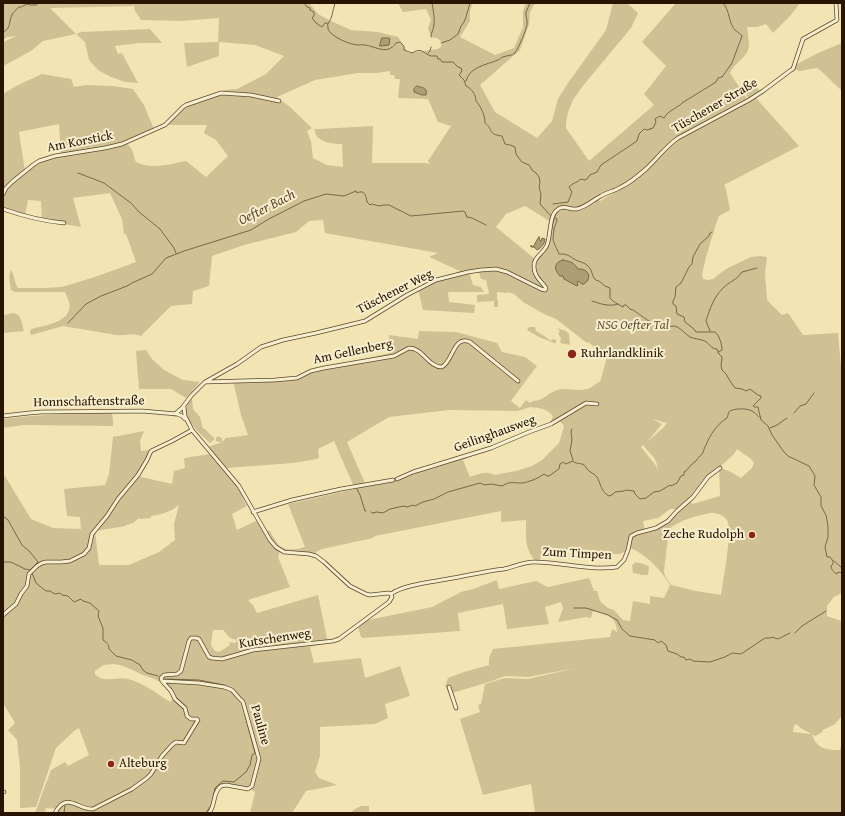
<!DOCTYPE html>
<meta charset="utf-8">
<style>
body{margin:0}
#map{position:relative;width:845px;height:816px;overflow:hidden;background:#f2e5b3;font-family:"Gentium Book Plus",serif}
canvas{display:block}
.frame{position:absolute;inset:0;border:4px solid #291401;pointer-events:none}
</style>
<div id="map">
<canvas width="845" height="816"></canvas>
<div class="frame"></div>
</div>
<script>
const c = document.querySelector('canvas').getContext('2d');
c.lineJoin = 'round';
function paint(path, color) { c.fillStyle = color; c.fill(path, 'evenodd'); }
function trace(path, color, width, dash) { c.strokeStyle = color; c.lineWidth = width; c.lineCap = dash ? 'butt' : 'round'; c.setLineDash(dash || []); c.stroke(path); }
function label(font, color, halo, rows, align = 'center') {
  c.font = font + ' "Gentium Book Plus",serif'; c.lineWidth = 4; c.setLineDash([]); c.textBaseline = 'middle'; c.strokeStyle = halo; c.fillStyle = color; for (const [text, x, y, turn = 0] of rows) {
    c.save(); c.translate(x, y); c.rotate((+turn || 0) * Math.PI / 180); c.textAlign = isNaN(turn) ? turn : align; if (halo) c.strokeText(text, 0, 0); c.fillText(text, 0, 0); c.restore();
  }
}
paint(new Path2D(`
 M3,3H309L318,14L331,21L351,30L378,32L398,37L408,53L438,49L441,47L442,42L437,38L431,37L428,28L431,20L426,9L403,12L398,3H473L470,10V21L460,37L495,55L514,48L523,27V11L526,3H535L530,12L529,24L520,50L480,85L495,112L537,138L552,121L558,99L568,83L606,30L613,3H627L638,13L631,28L582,87L573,100L568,112L566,123V128L589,161L654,105L644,94L666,66L642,42L676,3H800L790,16L773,33L766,24L757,27H747C748,34 749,41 749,47C747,58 734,63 730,73L748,100L678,137L672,141L645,169L634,178L619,187L596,196L600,201L621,188L646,170L672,142L755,97L799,146L724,185L726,189L730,210L719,216L716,224L706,257L702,275L703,279L708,280L713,279L718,275L726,269L751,257L760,256L767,257L765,274L767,300L782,315L788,313L803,335L838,333L842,378V593L834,597L827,606V616L841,621L842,619V712L841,717L835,724L823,730L821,733L815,736L812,734L802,729L796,724L794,726L793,732L812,734C816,749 827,750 840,750L842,743V813H535L531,784L483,795L460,719L480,712L478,705L481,704L485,684L505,678L528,679L576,668L528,677L505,676L489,682L449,694L445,686L448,678L464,672L489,665V658L493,649L610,637L612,629L617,632C617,617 606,613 593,611L591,618L586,617L558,622L563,608L561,602L545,607L549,624L507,629L503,604L458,613L460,631L363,638L361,637L358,627L368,620L432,607L461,592L473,589L497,580L499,589L536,581L548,587L589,578L594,591H597L600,601L602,603L608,608L614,610L623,620L630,621L633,601L650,604V596L664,598L670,585C659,568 648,556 629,547L628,550L620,554H609L542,547L540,562H536C524,546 526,540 526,520L501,522V511L375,536L373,538L322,549L316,552L315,554C303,552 284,555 275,546C271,542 269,536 266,532L269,530L279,546C288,551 295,550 305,547L288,504L355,489L334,441L318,449L319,457L317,459L293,463L227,468L224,469L238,486L245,498L243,499L247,506L232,514L237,530L256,521C264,531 268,544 280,551L278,557L290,587L248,600L253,605L257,613L318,595L328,643L310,647L314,663L361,658L365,678L400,666L410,696L385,704L388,718L375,724L320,727V756L315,772L319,778L337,785L306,791L292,813H250L255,792L252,790L223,784C214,787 215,795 212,804C211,807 209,810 207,813H56L58,809L46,808L45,812L46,813H35L51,770L65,762L68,766L89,755L79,728L74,731L56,748L36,807L20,808V767L17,740L8,730L15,723L3,703V473L31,519L53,528L81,529L80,517L67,516L64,489L105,485L109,474L113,437L144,431L140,441L141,451L150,450L137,476L172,484L174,471L185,468L184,458L210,454L224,468L208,447L222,442H218L216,441V438L218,436L222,438V442L226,438L248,435L241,415L233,381L275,380L292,379L300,378L310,372V371L325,367L390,353L389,335L418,339L419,331L456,332L497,343L502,352L525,357L537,366C528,377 520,389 511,401L520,408L526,400L530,403L533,401C543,401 547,394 555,391C565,386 577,392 587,389C593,388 595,383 600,382L607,357L588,342L587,343L556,319L544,314L523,302L514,294L508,292L507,293L497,292V300H498V307H494V301L477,302V295L489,294L486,280L481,279L478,270L469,272L473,285L481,287L484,292H448L449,302L475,305L474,313L423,310L418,289L432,282L460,271L429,257L438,253L325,233L323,220L309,221L296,232L244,245L212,256L209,286L193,291L192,304L171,306L141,336C133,332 124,336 116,335L63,326L31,335L30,332L31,329C42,326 66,323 69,310C71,304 67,297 65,292H15L11,290C10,284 8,275 11,270C15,276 14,282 18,288H43L62,287L95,277L136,262L126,234H124L122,219L110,193L73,198L81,227L42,220L41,201L28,200L25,215L17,214L3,209V94L16,86L42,74L71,79L74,87L86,85L113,86L133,89L144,105L154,129L125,142C134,149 132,152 136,162C151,170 170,164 186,161L206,177L228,156L216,140L204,133L207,125H165L183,107L208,98L224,90L237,89L266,74L284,56L255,45L219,42V56L187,67L184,43L218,42L219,18L181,21L141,20L135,11L134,6L50,8L76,34L81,32L150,29L162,43H139L115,46L118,54L122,53L138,83L125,82L111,77L98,70L89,60L85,42L76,34L43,41L31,51L3,66V42L16,36L7,37L3,40ZM390,71V75H394L395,79H400L398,98L428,99L438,122L451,126L428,161L430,164L426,163H372L373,126L318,129H314C315,131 315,133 316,135C321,143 334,144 342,144L343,167L327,165L313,158L311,141L307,131L312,128L290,107L277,97L315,80L358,73H377ZM59,124L61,155L46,159L39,161L25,171L19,132ZM525,206L551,222L548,242L544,250L535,259L496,227L506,214ZM531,407C540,408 547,409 553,416L551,421L556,419L563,424L564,427L559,443L542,460L532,466L516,471L494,475C487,470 478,474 470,477L463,460L472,456L473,453L417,470L400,478L365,483L347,442L389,417L449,410L517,411ZM652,419L667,423L663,428L647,442L662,424ZM643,445C651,456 658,457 658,473L657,467L641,447ZM737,449L751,459L754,463L752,468L741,478L731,472L721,468L720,467L734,454ZM718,467L719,468L720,496L692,504L691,501C687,505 682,508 678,512C665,524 663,528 645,531L643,521L658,518L670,509H678L692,495L705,478ZM179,505L174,524L175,540L159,552L129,565H99L95,531L126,526V525L133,523L139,518L141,519L151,518V516L162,514L172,510ZM710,513C717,513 723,514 727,520C733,531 723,580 721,595L696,591L671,585L665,576L664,571L669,529C680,520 696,516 710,513ZM213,630H223L225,632L230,638L236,640V643L229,642L230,645L221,651L218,652L214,650L211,645ZM114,664C126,666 132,670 143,675C155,679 172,684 172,700L170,702C156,693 144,683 128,679C116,676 104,684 95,674V671L104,665Z
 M842,43V91L820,70L817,68L800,71L793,69L795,65L818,53Z
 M756,86L760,91L749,99L745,93Z
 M14,313C22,315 22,324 24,331L3,333V315Z
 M529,327H535L536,331L543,335L551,341L553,339L556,340V343H554L539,337L527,330Z
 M557,328L566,331L569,334L570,345L560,343L561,338L558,333L560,331Z
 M146,350L152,359L164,370L183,380L200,382L186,398L171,389H139L136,351Z
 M190,399H192L193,409L200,417L203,429H205L215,439L210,443C199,432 177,416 190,399Z
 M112,413L113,420V426L24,425L3,428V419L31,416L62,414Z
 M635,562L640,563L649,566L648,575H641L640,574L633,573L632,565L634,564Z
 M361,806H369V813H352L353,810Z`), '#d0c195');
const water = new Path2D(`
 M382,38H389L390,39L389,45L381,46H380Z
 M417,86C422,88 428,87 426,95H422L414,92V89Z
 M539,237L540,241H541L542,238L545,239C545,244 541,248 537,250L534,247H531V245L533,247C535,244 537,239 539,237Z
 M563,260C572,262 573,262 578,269C584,269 587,270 589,276L588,280L584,284H582L578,281L577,282L578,285L577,286L564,279L563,276H560C554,270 553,263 563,260Z`);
paint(water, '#ae9e76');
trace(water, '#796747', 1);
trace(new Path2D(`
 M304,3L307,7L310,8V10L314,12V16L312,18L316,23L322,27L325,23H327C328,25 328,27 328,29C331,37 351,45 358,45C364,45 358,44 364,45C376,46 387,56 396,43L400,42L404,46V50L412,53C422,47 422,53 431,56C433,56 435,56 437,56L438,59H440L442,62H453L458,67L461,68L462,71L459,75L464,80L466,86C472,89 476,95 476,101C481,107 485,115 485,123C494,130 487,134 502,136L505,144L510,145L515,147L516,154L518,157L522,162L529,165L532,170L536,173L539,177L540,182L539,187L541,194L540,204L551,216
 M328,24C332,19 333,10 335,3
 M3,32C12,28 8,22 12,15C13,12 17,9 19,7H21L27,4L30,5H36L39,3
 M431,37C431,32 434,29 434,24C435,17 433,10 432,3
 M441,43L450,40L458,34L461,26L464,22L466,17L470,3
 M428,53L430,51L431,47
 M466,81C469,67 486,65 498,60C501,58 500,58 503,57C508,55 512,56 515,53C518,49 527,29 527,24C528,20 525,16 526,12C527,9 529,6 530,3
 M78,173L104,183L131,203L139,212L160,229L174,248L176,253
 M553,204L568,202L572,192L569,187C572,183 577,183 581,179L585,180L587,179L590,175L597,172L601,165L637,141L639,134L644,129L647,130L653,128L656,122L655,119L660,116L664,118C666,114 670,111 674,109C677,106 680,106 682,103L716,82L718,78L722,77L732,63L742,36C740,33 737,32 735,30C728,22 730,10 723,3
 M554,217L557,219C557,222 555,225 554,229C554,231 553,236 553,239C553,242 558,251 559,254C567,254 568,255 574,259C579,262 584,262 588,266C594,272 591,280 599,281L605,286L610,288V298C613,302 618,304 623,307L624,305H626L630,309L633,310C641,315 652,325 662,327C667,328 671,326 675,326C681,328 685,334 690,337C694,339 700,339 705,341C710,344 711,349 717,349L719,354L722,357L721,366L722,370L726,374L730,381L735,388L742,389L746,391L750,389L758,395L761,396V398L753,406L755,407H758L761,420L768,426L772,435L784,452L788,456L809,466L814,474L815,476L814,485L821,497V506L826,515L828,526V537L825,547L827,557H830L833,561V564L831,566C831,569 834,573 837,574L838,572L842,573
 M712,232L710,233L709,236L700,244L693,257L692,264L689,267L681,283L676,287L675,297L673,301V304L676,306L677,314L684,317L685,322L694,329L696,332H715C719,335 722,344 722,350L718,352
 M592,301C601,304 609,307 618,304
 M68,323L86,304L101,296L127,286L132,283L152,274L166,258L184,251L251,230L267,220L304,201L326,194L344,196L356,191L357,193C365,189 366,196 367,202L370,205L372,204L379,206L384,205H389L411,216L463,211L465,212L467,217L472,218L486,225
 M710,331L706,321C710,308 714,297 723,288C729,282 737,280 742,272L757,268
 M794,413L800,406L806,404L814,393
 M770,428L777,425L787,418
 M572,429L571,432L572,440L570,451L573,460
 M357,489L360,495L365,511H366
 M371,512L373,513L377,512L383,513L390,509L399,507L404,506L407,507L413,505L415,506L423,502L434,499L448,492L480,483L485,485L491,484L502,486C511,481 511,483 521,483C527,483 539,478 544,474L547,476H549L559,469L560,464L563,462L566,464L573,461C576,464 578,463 582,464C586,465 586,469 589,471C591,473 595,474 597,477C601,484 601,492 609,496L612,495L615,492L624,491L626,490L634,491L635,494L640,499L646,498L654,492L660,491L670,485L671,486L677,483L681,476L684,475V472L686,471L691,465L696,461C698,457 700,457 702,454C704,452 704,447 706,445C710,435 717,424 727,418C728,416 728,413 729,412C732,408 748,408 752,411C754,412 757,415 759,417
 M3,516L8,520L22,545L30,552L38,562L30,570L25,569L11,562H3
 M834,561L842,568
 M32,573L36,583L46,591H50L55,594L60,593L62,595L68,596L74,602L81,599L83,601L90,603L99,611L98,616L103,628V640C106,642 109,644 109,649L116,656L132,660L140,665L143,670L147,673L158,676
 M574,608H586L608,615L617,620L622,629L630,636L655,640L658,643L661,641L666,645L668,651L677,654L681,657H684L686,660L690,659L693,661L710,662L725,657L732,653L741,654L765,638H771L772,637L778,639L790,633
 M795,633L802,626L826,611
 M165,679L199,680L224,685L228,687
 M64,813L65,805
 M206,813L212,804L215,788L223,781L234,782L246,772L250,765L252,755L255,753L245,715`), '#796747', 1);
const minor = new Path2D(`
 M3,194L6,188L12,182L33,165L39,161L55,156L105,148L122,144L165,125L183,107L186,105L221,93L251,95L279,101
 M3,209C23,216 43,221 64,223
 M205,382L275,380L297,378L311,371L324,368L394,356L409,348C423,348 428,367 442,367C454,360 453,335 470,342L518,381
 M184,407L185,416L192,430L239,486L270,540L276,547L284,552L309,554L316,556L324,562L350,586L366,594L370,595L388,593L391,594
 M175,414L182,408L191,396L205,382L237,364L261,347L283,340L316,333L365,321L407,295L436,280L468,272L481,270L496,269L507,272L541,289L545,290L546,288C541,281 534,276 534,267C533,257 544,253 547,245C551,235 549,216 557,210C563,204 570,210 577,209C586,207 593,200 601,196C607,192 615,191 621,187C630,183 638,176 646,169C657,159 666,146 678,138L749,100L763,91L791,70L793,69L803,39L837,20L836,3
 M3,416L29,413L41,412L142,411L177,414L182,416L185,419
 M397,479L413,472L491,448L529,432L551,424L586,403L597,404
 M253,512L292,500L341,489L393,480
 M391,594C405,584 435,582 453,578C470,575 487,571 504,569C514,567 523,562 534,562C562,562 589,571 617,567L624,560L628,550L631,536L637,533L656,528L668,521L677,511L693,497L708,477L720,468
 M3,615L16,604L21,594L27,586L29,574L37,566L42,563L46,562H61L70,561L84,554L89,548L92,534L107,516L118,499L138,475L147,460L151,451L172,441L192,430
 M162,681L161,678L164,675L177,674L181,671L189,641L191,638H196L199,639L209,657L212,658L222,659L253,650L333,641L339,639L389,602L392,597L391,594
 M162,681L199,683L224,687L232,690L239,698L243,702L259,759L252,786L248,789L226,785L221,786C212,793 216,805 209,813
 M449,687L456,708
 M3,792H4
 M55,813C67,790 79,811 93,809L132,789L147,778L151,774L162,756L172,745L176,742L184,743L198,720L197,719H191L187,716L185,708L175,699L171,691L162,681`);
trace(minor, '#5b482e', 4.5);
trace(minor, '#f7eece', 3);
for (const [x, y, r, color] of [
 [572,354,5,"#8f2418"],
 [752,535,4,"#8f2418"],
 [111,764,4,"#8f2418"]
]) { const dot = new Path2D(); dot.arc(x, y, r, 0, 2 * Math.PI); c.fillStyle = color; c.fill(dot); trace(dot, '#f7eece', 1.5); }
label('13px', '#291401', '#f7eece', [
 ["Tüschener Straße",715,106,-30],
 ["Am Korstick",80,142,-11],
 ["Tüschener Weg",395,292,-27],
 ["Am Gellenberg",353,352,-12],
 ["Honnschaftenstraße",89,402,-1],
 ["Geilinghausweg",495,434,-20],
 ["Zum Timpen",577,554,3],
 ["Kutschenweg",275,639,-9],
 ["Pauline",260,725,74]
]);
label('italic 13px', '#635135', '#f7eece', [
 ["NSG Oefter Tal",633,326]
]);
label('13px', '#291401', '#f7eece', [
 ["Ruhrlandklinik",581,354],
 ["Zeche Rudolph",744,535,"right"],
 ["Alteburg",119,764]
], 'left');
label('italic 14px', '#5e4b30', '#f7eece', [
 ["Oefter Bach",267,208,-27]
]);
</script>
